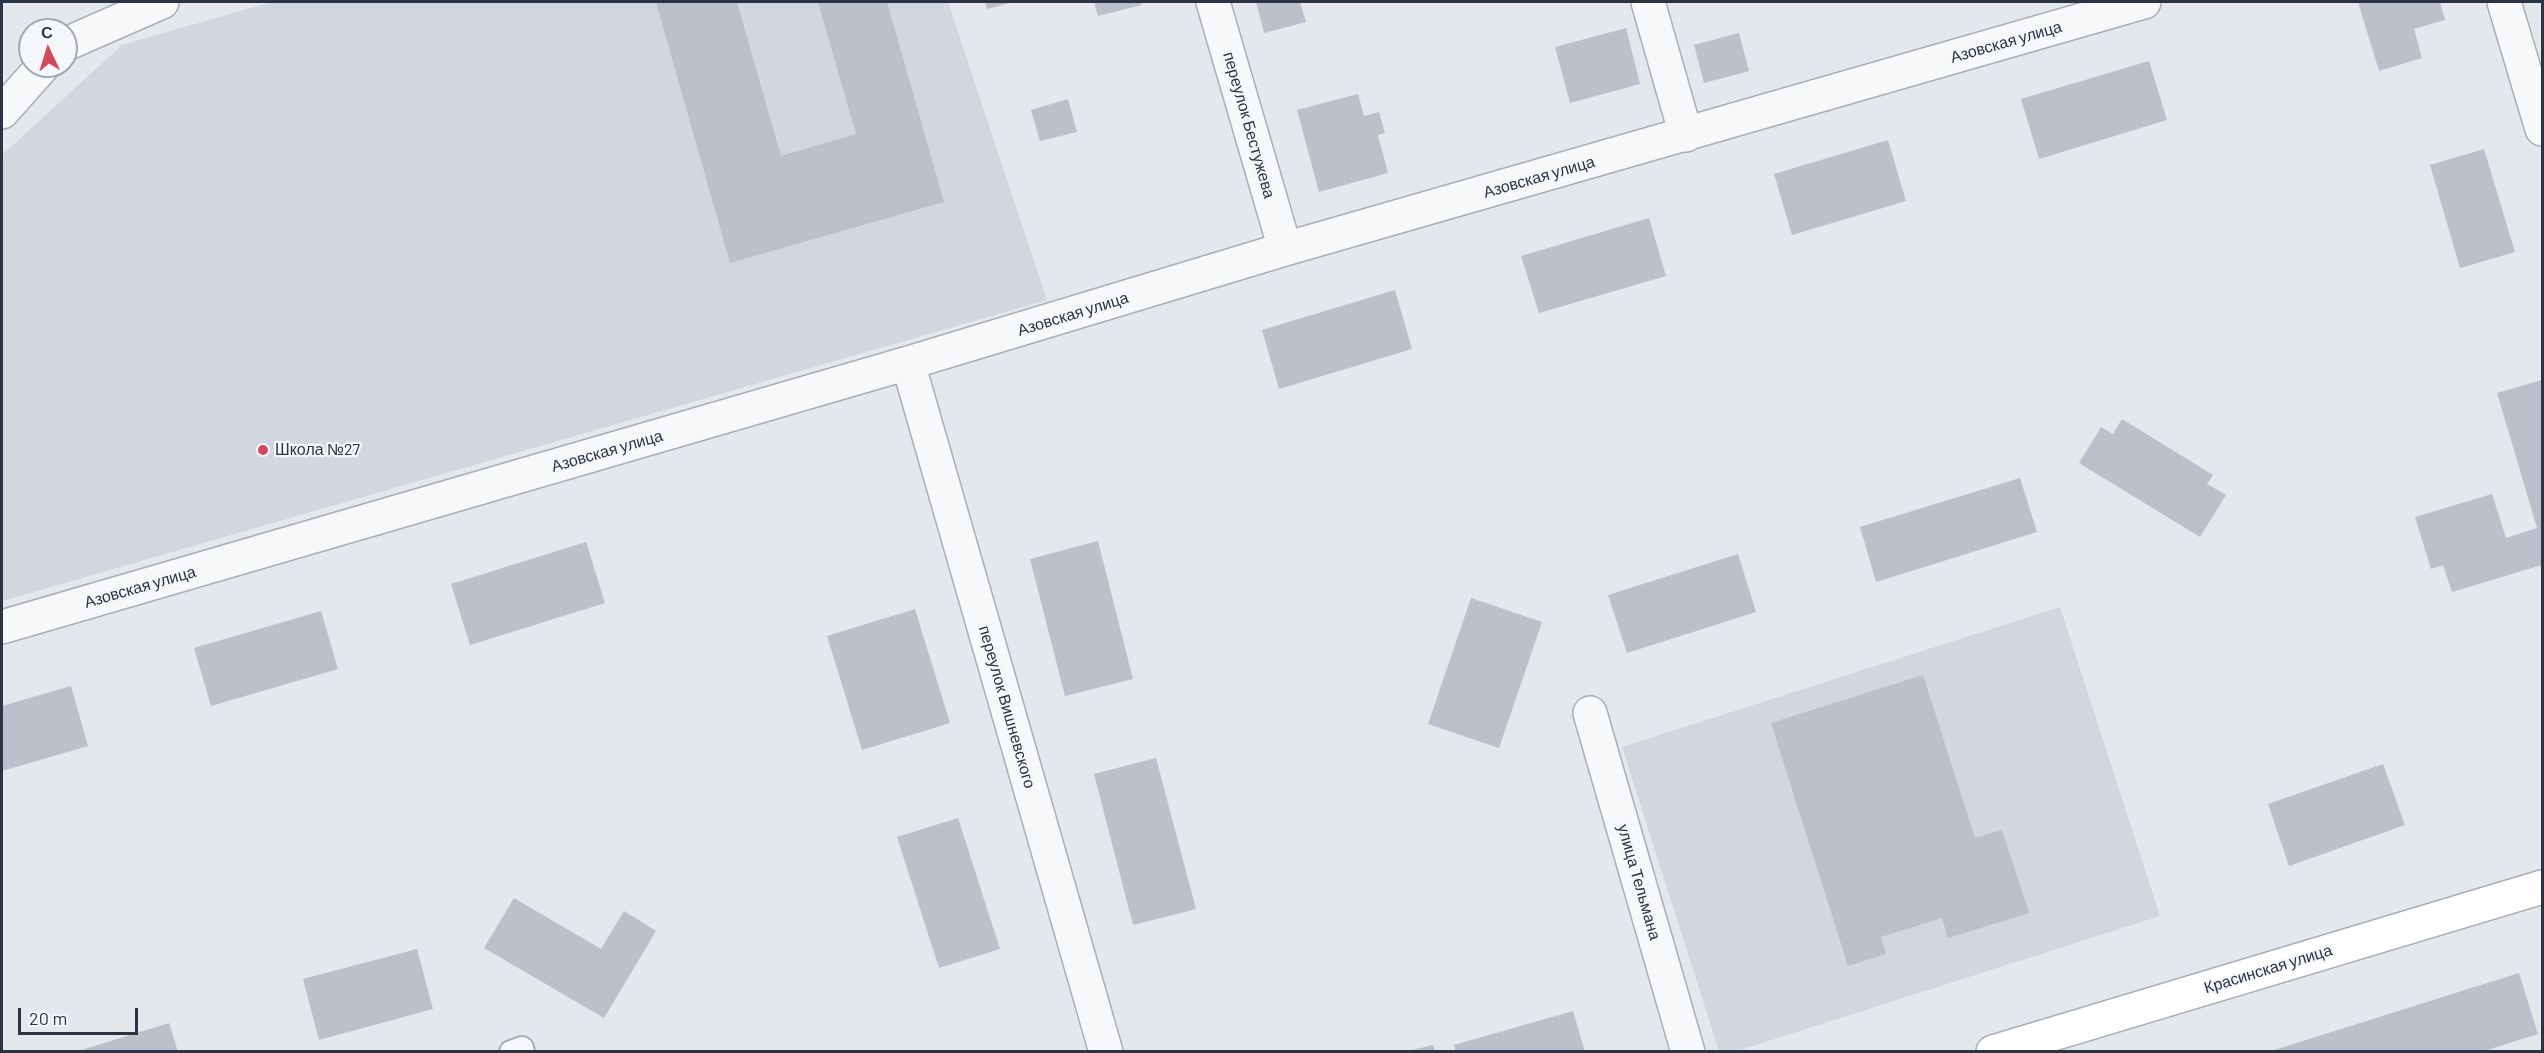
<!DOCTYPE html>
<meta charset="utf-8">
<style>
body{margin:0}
#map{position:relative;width:2544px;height:1053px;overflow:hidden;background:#e4e7ec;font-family:Barlow,sans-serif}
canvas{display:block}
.frame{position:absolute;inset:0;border:3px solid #2b3445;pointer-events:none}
.north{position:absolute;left:18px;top:18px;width:60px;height:60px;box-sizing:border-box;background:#f4f6f9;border:2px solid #a4a8b1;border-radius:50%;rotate:356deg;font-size:16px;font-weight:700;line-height:24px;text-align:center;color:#2b3445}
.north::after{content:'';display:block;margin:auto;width:21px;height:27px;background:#d1495b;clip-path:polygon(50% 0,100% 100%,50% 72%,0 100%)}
.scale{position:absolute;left:18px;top:1008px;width:120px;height:27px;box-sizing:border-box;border:3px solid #2b3445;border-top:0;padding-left:8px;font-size:18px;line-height:21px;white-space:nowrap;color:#2b3445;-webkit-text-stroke:4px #f4f6f9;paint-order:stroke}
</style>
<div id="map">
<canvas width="2544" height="1053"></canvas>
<div class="frame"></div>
<div class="north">С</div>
<div class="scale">20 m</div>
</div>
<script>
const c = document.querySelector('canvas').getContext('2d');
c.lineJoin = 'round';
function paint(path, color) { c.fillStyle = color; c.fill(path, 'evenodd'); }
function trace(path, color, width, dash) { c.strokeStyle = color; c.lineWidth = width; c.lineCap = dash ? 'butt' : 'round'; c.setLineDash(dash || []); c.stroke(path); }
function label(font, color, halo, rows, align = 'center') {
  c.font = font + ' Barlow,sans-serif'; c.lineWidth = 4.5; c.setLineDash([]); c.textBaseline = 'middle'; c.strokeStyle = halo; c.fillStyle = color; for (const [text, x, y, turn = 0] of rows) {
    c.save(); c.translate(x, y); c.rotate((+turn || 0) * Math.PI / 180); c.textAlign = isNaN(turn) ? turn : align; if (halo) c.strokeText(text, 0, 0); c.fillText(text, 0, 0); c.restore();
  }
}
paint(new Path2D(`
 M272,2H948L1047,300L2,601V155L122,45Z
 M2060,607L2160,916L1737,1051H1719L1622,747Z`), '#d2d6de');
paint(new Path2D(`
 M656,2H737L781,156L856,134L818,2H887L944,202L730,263Z
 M985,2H1014L987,9Z
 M1094,2H1141L1142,5L1098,16Z
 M1256,2H1300L1306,22L1264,33Z
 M2358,2H2440L2445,20L2414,29L2422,58L2379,71Z
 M1626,28L1640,84L1570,103L1555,47Z
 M1739,33L1749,71L1704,83L1694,45Z
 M2149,61L2167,120L2039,159L2021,99Z
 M1358,94L1364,116L1379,112L1385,133L1378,135L1388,173L1319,192L1297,110Z
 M1068,99L1077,132L1040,141L1031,110Z
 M1888,140L1906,201L1792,235L1774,174Z
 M2484,149L2515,252L2460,268L2430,165Z
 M1649,218L1666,276L1539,313L1521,256Z
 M1395,290L1412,349L1279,389L1262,330Z
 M2542,380V565L2452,592L2443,565L2431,569L2415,517L2492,494L2506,538L2537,528L2497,393Z
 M2122,419L2213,475L2207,484L2226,495L2200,537L2079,463L2101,427L2113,434Z
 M2020,478L2037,532L1876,582L1860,527Z
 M1098,541L1133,679L1065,696L1030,559Z
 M586,542L605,603L470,645L451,584Z
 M1738,554L1756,612L1627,653L1608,595Z
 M1471,598L1542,622L1499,748L1428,724Z
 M915,609L950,723L862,750L827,636Z
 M321,611L338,669L211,706L194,648Z
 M1923,675L1975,838L2002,830L2029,913L1948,938L1942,918L1881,937L1886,954L1848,966L1771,723Z
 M71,686L88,746L2,771V706Z
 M1156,758L1196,909L1133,925L1094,774Z
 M2383,764L2405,825L2289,866L2268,804Z
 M958,818L1000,949L939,968L897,837Z
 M514,898L601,949L624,911L656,931L604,1018L484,948Z
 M417,949L433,1009L319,1040L303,979Z
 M2519,973L2538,1034L2481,1052H2268Z
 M1573,1011L1585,1052H1456L1454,1045Z
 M169,1023L178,1052H78V1051Z
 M1433,1045L1435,1052H1409L1408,1051Z`), '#bbc0ca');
const service = new Path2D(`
 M511,1052L522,1048L523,1052`);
const minor = new Path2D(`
 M1213,2L1285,249
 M1648,2L1686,135
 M2504,2L2542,129
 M66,44L162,2
 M2,112L43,66
 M908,363L1106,1052
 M2,627L908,363L1285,249L2144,2
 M1590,713L1688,1052`);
const secondary = new Path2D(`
 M1993,1052L2542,887`);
trace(service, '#a9aeb7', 26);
trace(minor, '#a9aeb7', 36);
trace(secondary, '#a9aeb7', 36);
trace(service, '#f7f8fa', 22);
trace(minor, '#f7f8fa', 33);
trace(secondary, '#fff', 33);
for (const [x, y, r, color] of [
 [263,450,6,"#d1495b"]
]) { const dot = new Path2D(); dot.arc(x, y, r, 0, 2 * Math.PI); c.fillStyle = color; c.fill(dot); trace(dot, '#f4f6f9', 2); }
label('16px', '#2b3445', '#f4f6f9', [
 ["Азовская улица",2006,42,-16],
 ["переулок Бестужева",1249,125,74],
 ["Азовская улица",1539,177,-16],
 ["Азовская улица",1073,314,-17],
 ["Азовская улица",607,451,-16],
 ["Азовская улица",140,587,-16],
 ["переулок Вишневского",1007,707,74],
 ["улица Тельмана",1639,882,74],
 ["Красинская улица",2268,969,-17]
]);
label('16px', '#2b3445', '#f4f6f9', [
 ["Школа №27",275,450]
], 'left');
</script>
